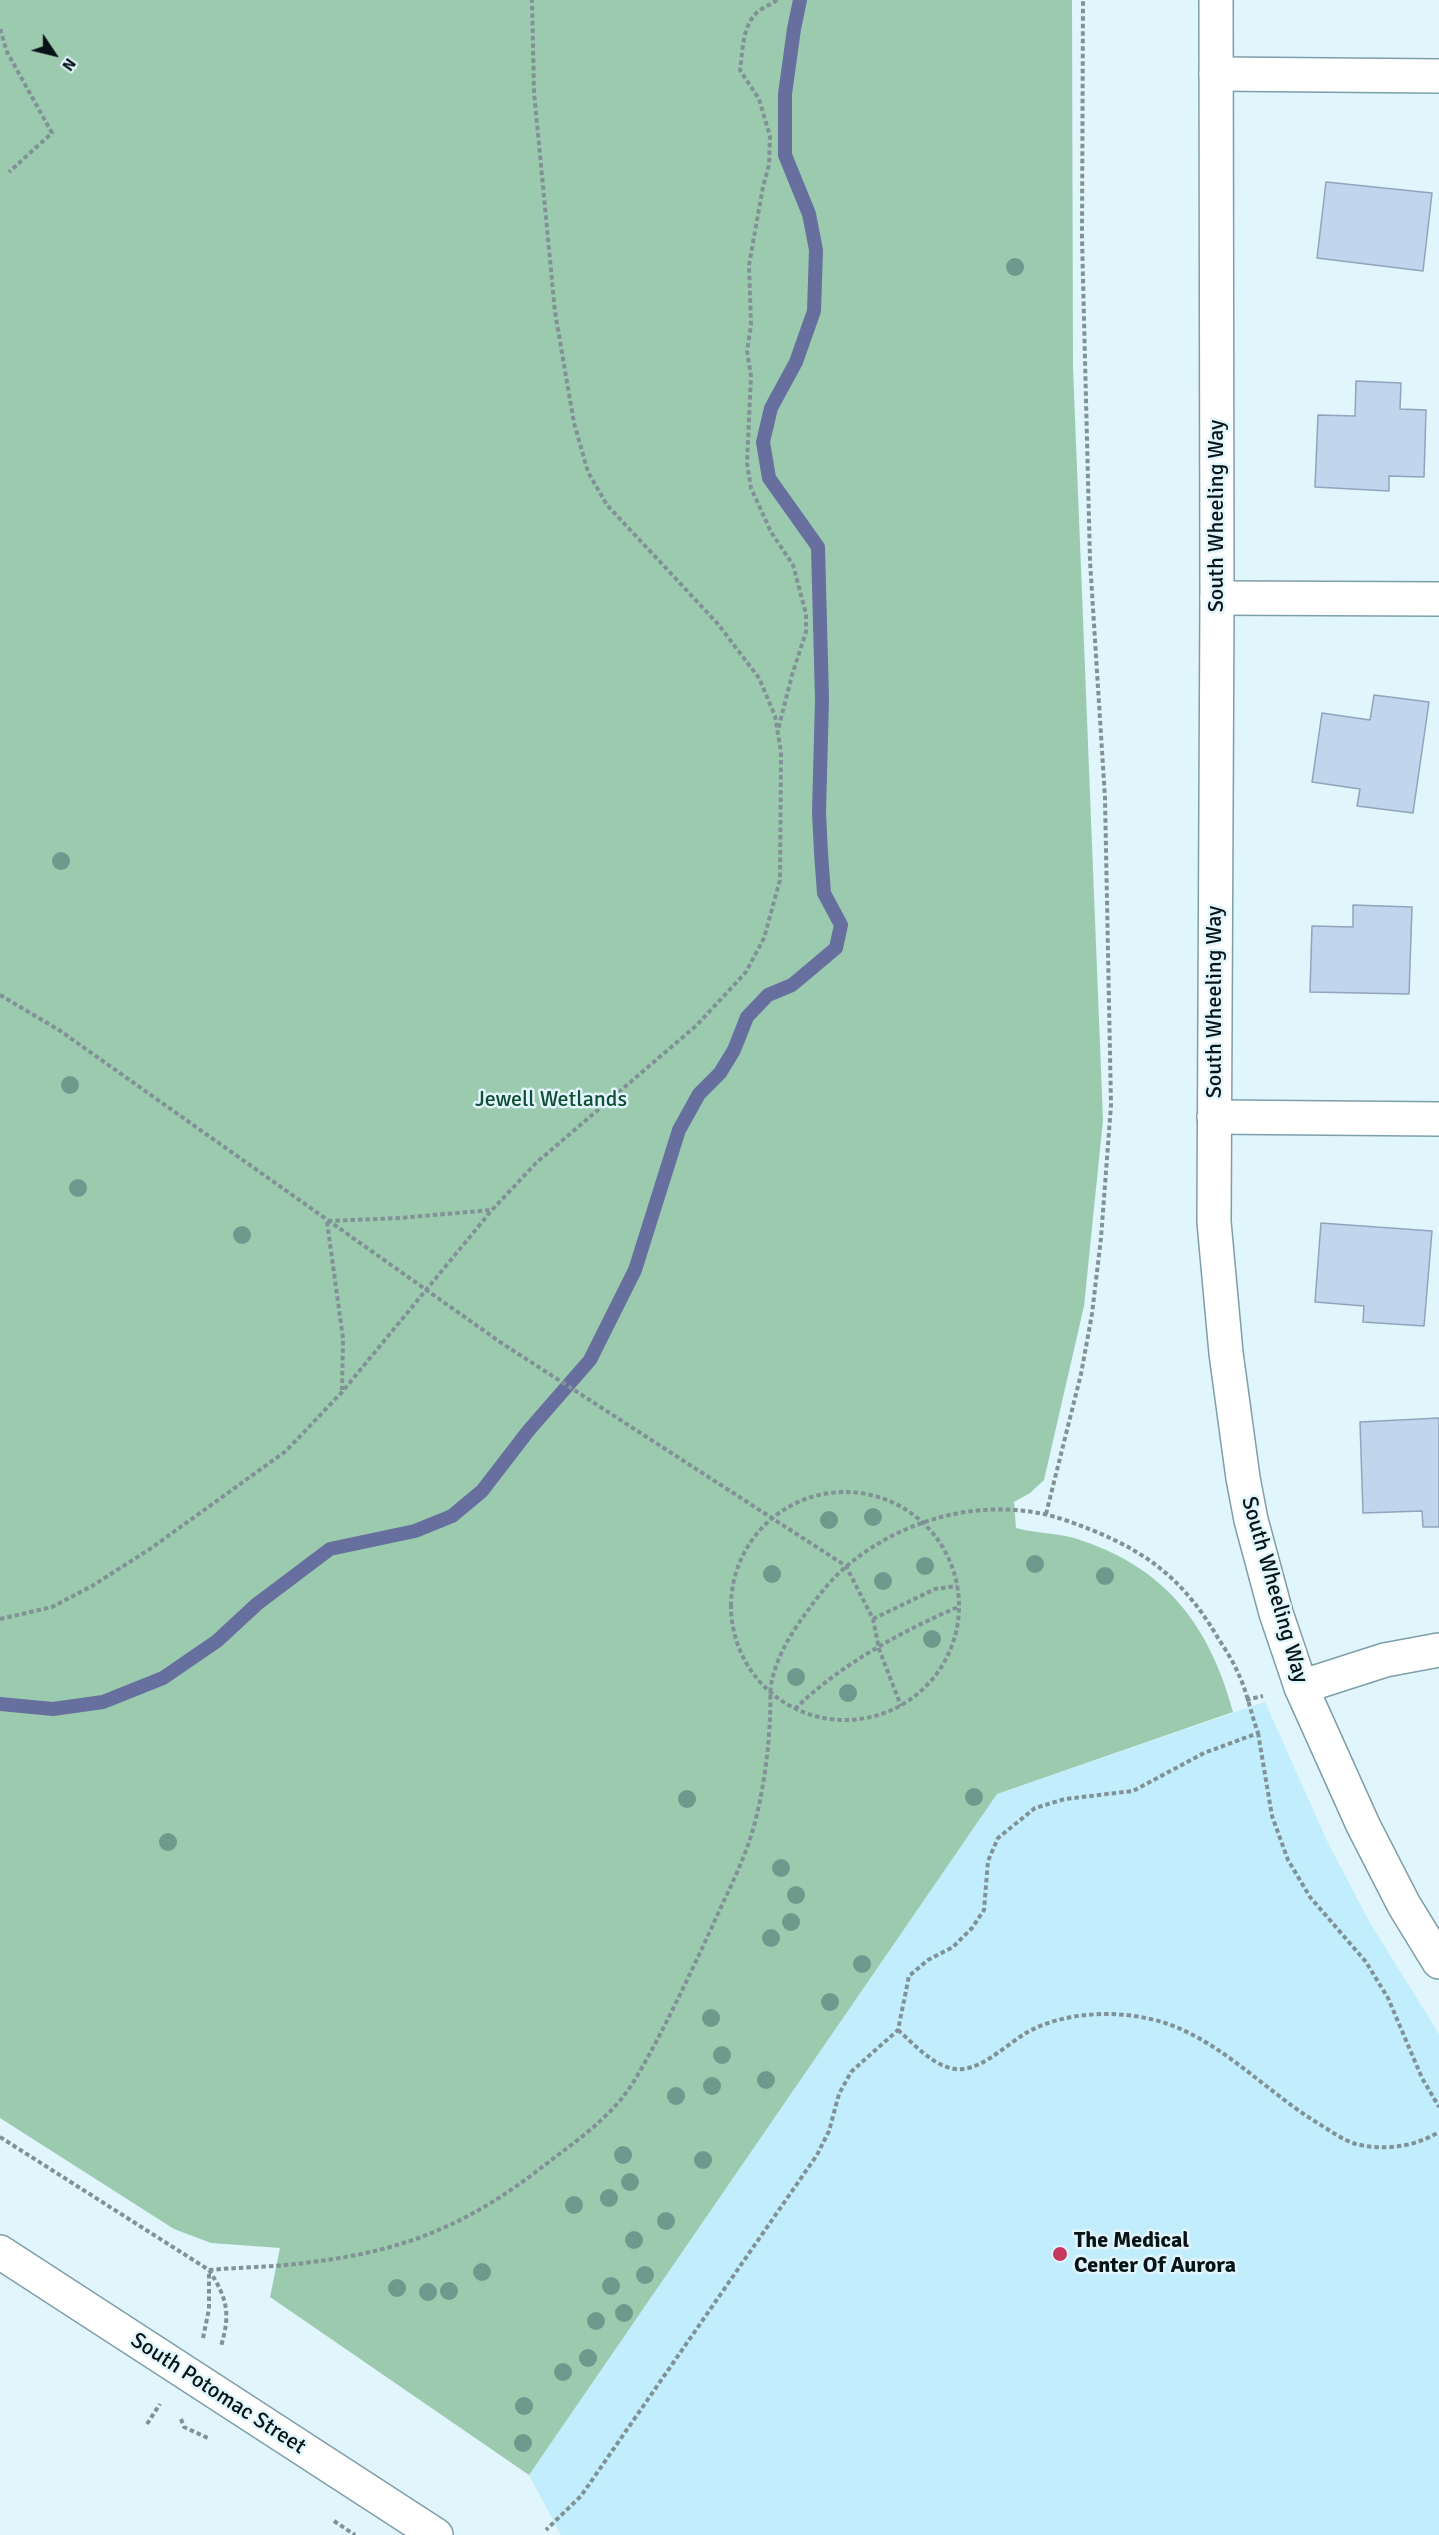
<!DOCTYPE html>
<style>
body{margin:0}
#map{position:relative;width:1439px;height:2535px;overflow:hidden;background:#e0f5fc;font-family:Signika,sans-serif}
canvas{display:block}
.north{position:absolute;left:24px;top:24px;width:60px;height:60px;-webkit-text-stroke:4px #e0f5fc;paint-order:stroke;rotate:125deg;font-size:16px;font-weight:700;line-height:24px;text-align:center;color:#071317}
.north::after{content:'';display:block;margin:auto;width:21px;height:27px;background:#071317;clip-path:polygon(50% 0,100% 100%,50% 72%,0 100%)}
</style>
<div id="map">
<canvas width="1439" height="2535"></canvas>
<div class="north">N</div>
</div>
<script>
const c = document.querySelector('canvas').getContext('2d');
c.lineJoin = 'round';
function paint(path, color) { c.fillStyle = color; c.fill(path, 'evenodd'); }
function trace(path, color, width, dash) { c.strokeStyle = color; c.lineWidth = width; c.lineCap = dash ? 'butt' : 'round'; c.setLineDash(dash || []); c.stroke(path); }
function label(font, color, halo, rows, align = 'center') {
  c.font = font + ' Signika,sans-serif'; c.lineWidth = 5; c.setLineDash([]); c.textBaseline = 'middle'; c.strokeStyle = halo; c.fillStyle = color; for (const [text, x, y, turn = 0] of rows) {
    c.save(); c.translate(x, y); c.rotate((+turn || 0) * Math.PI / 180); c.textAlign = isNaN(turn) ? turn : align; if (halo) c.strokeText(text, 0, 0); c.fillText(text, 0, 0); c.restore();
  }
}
paint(new Path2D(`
 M1265,1702L1328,1843L1370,1923L1439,2034V2535H561L529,2475L997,1794Z`), '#c1edfc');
paint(new Path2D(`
 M0,0H1072L1073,368L1103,1120L1084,1306L1044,1480L1030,1493L1014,1502L1016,1528C1034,1533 1055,1533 1074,1538C1164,1566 1209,1623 1233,1712L997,1794L529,2475L270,2297L280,2248L211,2243L174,2229L0,2118Z`), '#9ccaaf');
trace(new Path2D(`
 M0,1704L53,1709L103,1702L163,1678L217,1641L257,1604L330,1549L415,1531L452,1516L482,1491L529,1430L590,1360L635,1270L679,1130L699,1094L720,1073L734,1050L747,1017L768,995L792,985L836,948L841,925L824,893L821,853L819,812L822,699L818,547L769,478L763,442L771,408L796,362L814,311L816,250L809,214L785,155V94L794,29L800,0`), '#676f9f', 14);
const building = new Path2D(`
 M1326,182L1432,193L1423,271L1317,258Z
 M1356,381L1401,383L1400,409L1426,410L1424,477L1389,476V491L1315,487L1318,415L1355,416Z
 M1374,695L1429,702L1413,813L1357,806L1360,789L1312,782L1322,713L1370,720Z
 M1353,905L1412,907L1409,994L1310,992L1312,926L1353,927Z
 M1321,1223L1432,1231L1424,1326L1363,1322L1364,1306L1315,1302Z
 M1439,1418V1527H1423L1422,1511L1363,1513L1360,1422Z`);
paint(building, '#c0d6ed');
trace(building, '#90a5bc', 1.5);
const minor = new Path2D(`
 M1216,74L1439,76
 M1217,598L1439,599
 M1214,1117L1439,1119
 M1301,1687L1385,1660L1439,1650`);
const tertiary = new Path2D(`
 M1216,0L1217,598L1214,1222L1226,1353L1243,1478L1251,1520L1276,1613L1301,1687L1363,1825L1404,1905L1439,1962
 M0,2252L436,2535`);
trace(minor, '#7d9fa9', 36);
trace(tertiary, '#7d9fa9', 36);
trace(new Path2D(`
 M777,0C772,4 766,6 760,10C742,23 743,50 740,70L759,99L770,136L769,165L763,187L749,265L751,325L747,351L751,376L747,463L751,488L771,532L793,565L806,614V632L792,675L778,730
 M0,29L7,52L52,133L9,172
 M0,995L59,1030L500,1342L846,1566L873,1619L879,1649L901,1706
 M328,1221L400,1218L491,1210
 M327,1222L343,1338L342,1390
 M731 1606a114 114 0 1 1 228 0a114 114 0 1 1-228 0Z
 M1046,1514L1081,1374L1092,1314L1101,1238L1111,1105L1105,798L1090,561L1082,238L1083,0
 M0,1619L52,1607L92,1586L150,1549L286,1451L342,1392L492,1210L536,1163L697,1025L746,972L764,938L780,880L781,752L775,716L759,678L718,624L607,505L588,472L574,423L555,312L534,92L532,0
 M873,1619L935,1589L957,1586
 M1246,1700L1263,1696
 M795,1709C838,1666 902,1631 958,1607
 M1258,1733L1272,1816L1288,1860L1310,1897L1366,1962L1388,1998L1422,2078L1439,2107
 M898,2030C915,2045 938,2072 963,2069C986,2066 1006,2045 1026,2033C1066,2010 1125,2009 1168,2024C1224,2044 1266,2091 1316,2122C1328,2129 1342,2140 1356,2144C1384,2151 1414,2147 1439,2132
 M0,2137L209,2270C227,2298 231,2313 221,2346
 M209,2270C243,2267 278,2267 312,2262C410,2250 473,2222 550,2161C575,2142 602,2123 622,2098C635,2082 645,2062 655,2044C675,2006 693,1968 711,1929C726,1895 744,1862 754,1826C763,1793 769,1750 770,1716C771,1702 769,1689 773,1676C779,1653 792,1632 806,1613C818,1596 832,1578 848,1565C906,1516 992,1495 1065,1520C1136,1545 1179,1571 1218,1638C1225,1649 1233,1661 1238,1673C1247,1691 1251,1714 1258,1733L1204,1753L1133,1791L1065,1799L1035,1808L998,1838L988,1861L984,1910L972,1928L953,1947L928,1960L909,1976L898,2030L851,2072L839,2094L829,2131L817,2155L581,2496L546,2530
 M203,2338L209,2309V2271
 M181,2419L184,2427L210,2439
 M147,2424L160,2404
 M334,2521L355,2535`), '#819297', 4, [4.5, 3]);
trace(minor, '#fff', 33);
trace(tertiary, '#fff', 33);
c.fillStyle = '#6e998d';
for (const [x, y] of [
 [1015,267],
 [61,861],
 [70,1085],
 [78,1188],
 [242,1235],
 [873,1517],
 [829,1520],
 [1035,1564],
 [925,1566],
 [772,1574],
 [1105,1576],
 [883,1581],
 [932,1639],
 [796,1677],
 [848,1693],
 [974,1797],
 [687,1799],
 [168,1842],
 [781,1868],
 [796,1895],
 [791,1922],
 [771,1938],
 [862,1964],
 [830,2002],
 [711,2018],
 [722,2055],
 [766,2080],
 [712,2086],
 [676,2096],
 [623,2155],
 [703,2160],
 [630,2182],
 [609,2198],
 [574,2205],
 [666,2221],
 [634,2240],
 [482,2272],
 [645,2275],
 [611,2286],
 [397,2288],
 [449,2291],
 [428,2292],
 [624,2313],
 [596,2321],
 [588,2358],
 [563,2372],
 [524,2406],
 [523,2443]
]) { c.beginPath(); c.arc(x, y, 9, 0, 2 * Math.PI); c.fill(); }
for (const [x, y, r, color] of [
 [1060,2254,8,"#c7385e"]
]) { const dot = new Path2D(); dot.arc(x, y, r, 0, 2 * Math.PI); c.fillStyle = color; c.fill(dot); trace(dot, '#e0f5fc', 2); }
label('22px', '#071317', '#e0f5fc', [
 ["South Wheeling Way",1217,516,-90],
 ["South Wheeling Way",1215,1002,-90],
 ["South Wheeling Way",1274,1590,74],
 ["South Potomac Street",218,2394,33]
]);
label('22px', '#114e33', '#e0f5fc', [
 ["Jewell Wetlands",551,1100]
]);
label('bold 22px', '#071317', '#e0f5fc', [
 ["The Medical",1074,2241],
 ["Center Of Aurora",1074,2266]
], 'left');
</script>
